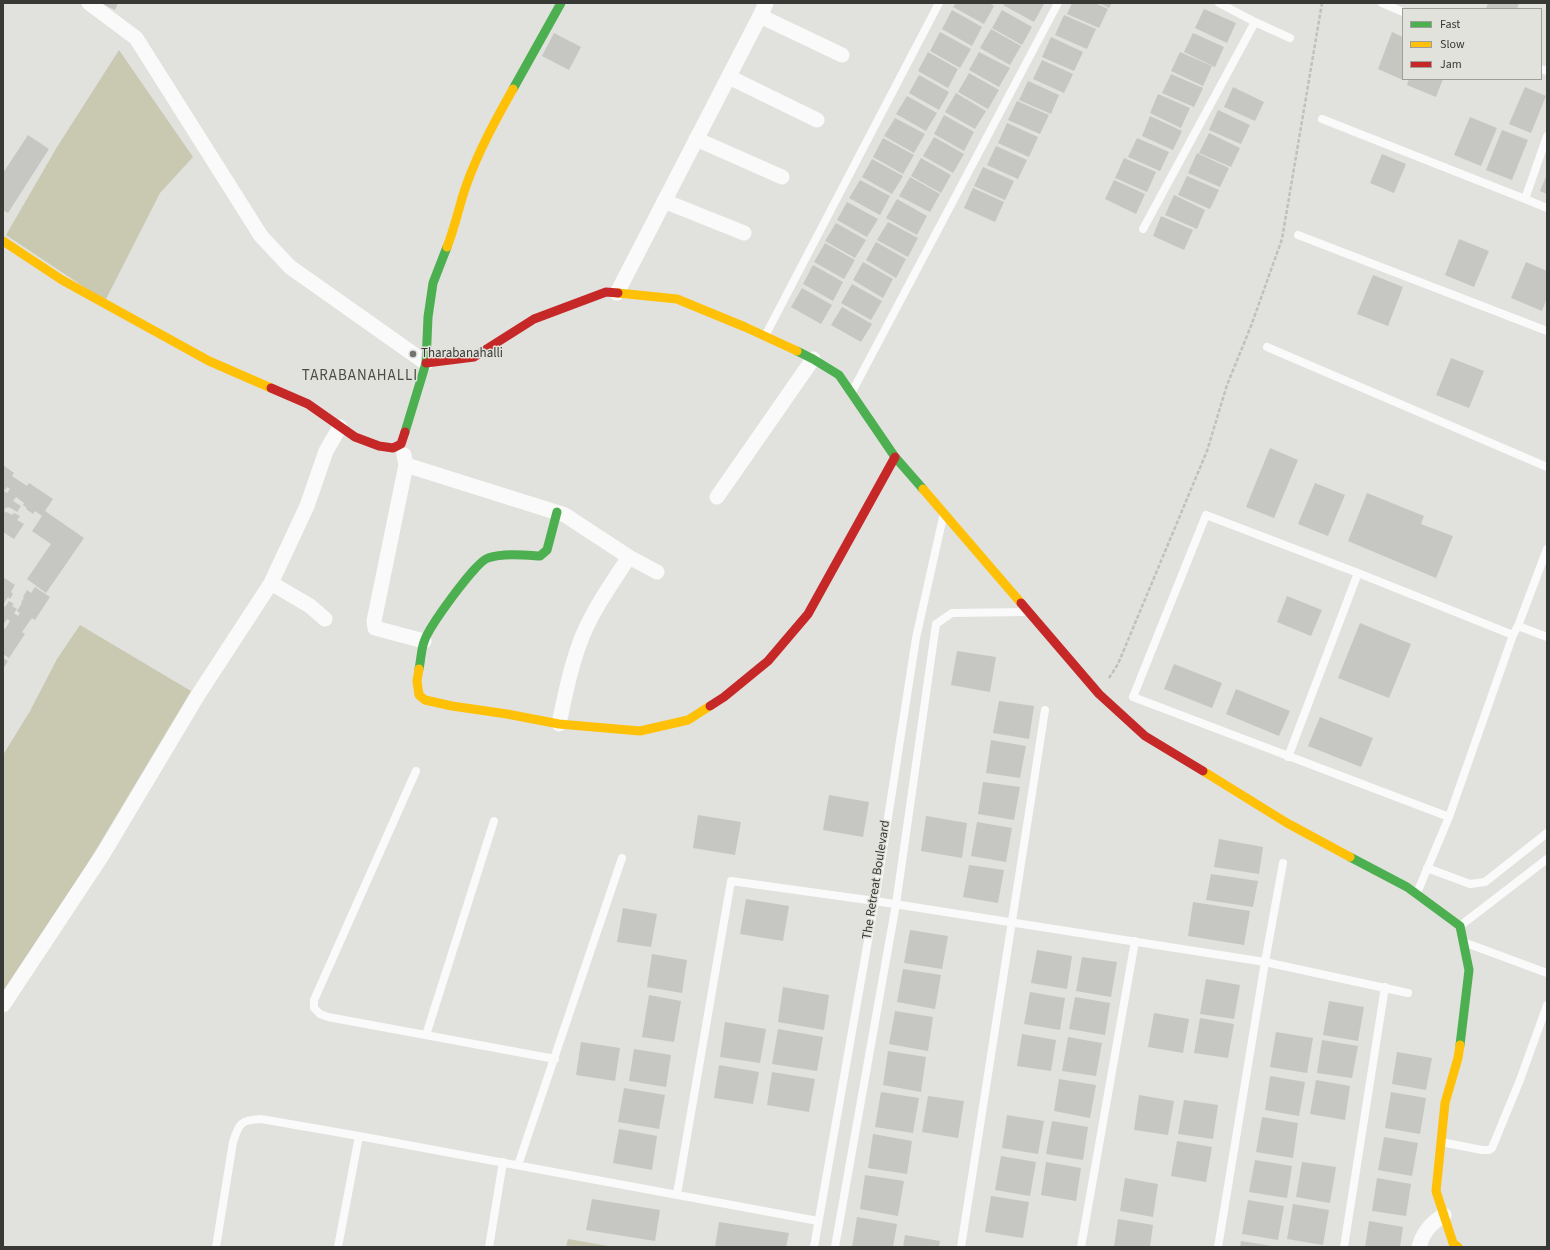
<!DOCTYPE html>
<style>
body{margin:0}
#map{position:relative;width:1550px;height:1250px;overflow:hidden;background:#e1e1dd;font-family:"Source Sans 3",sans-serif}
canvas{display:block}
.frame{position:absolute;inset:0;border:4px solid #383836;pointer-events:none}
.legend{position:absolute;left:1402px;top:8px;width:140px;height:72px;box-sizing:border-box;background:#e2e2dc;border:1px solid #9e9e9a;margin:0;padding:5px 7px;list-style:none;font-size:12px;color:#383836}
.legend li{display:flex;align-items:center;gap:8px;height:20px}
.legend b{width:20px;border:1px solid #9e9e9a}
</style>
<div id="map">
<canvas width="1550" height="1250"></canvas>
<div class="frame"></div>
<ul class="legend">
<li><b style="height:5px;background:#4caf50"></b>Fast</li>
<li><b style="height:5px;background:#ffc107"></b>Slow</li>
<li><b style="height:5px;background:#c62828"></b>Jam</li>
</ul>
</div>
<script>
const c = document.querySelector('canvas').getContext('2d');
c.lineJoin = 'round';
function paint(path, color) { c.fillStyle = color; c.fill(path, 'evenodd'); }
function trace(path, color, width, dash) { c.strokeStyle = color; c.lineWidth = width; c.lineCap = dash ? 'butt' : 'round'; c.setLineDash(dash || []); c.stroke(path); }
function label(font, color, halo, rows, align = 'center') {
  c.font = font + ' "Source Sans 3",sans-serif'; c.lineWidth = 3; c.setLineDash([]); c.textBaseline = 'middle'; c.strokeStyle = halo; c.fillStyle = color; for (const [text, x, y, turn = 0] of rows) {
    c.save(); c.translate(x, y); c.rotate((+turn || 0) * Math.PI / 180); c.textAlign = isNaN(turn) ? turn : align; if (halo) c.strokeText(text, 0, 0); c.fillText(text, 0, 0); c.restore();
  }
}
paint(new Path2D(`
 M119,50L193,157L160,193L105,301L6,235L57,147Z
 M80,625L191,691L88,863L3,995V755L30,711L57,659Z
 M568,1239L614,1247H566Z`), '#c9c9b2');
paint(new Path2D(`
 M100,3H118L115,10Z
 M956,3H989L994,6L984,24L953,7Z
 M1005,3H1043L1044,4L1034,22L1003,5Z
 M1072,3H1095L1108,9L1099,28L1067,14Z
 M1099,3H1112L1109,8Z
 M1488,3H1519L1517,9H1486Z
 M1204,9L1236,23L1227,43L1195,28Z
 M952,10L982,27L972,46L942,29Z
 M1002,10L1032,27L1022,45L992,28Z
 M1064,15L1096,29L1087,49L1055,35Z
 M991,29L1021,46L1010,65L980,48Z
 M940,32L971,49L960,68L930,51Z
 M1392,32L1403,37V80L1378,69Z
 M554,33L581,47L569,70L542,56Z
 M1193,33L1224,47L1215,67L1184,52Z
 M1051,37L1083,52L1074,71L1042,57Z
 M928,52L958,69L948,88L918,71Z
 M979,52L1010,68L999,87L969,70Z
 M1180,52L1212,66L1203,86L1171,71Z
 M1042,60L1073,74L1064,93L1033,79Z
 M969,73L999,90L988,109L958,92Z
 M1171,74L1203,88L1194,107L1162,93Z
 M919,75L949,92L939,110L909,93Z
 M1409,79H1443L1436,97L1407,85Z
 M1028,81L1059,95L1051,114L1019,100Z
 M1233,87L1264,102L1255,121L1224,107Z
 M1525,87L1546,96L1531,133L1509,124Z
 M956,93L986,111L975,129L945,112Z
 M1158,94L1190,108L1181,128L1150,113Z
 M907,96L937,113L926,131L896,114Z
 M1017,101L1049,115L1040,134L1008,120Z
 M1218,110L1250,125L1241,144L1209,130Z
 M944,115L974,132L964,151L934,134Z
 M1150,116L1182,131L1173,150L1142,136Z
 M1470,117L1497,128L1481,166L1454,155Z
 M895,118L925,134L914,153L884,136Z
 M1007,123L1038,137L1029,157L998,143Z
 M1502,130L1528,140L1512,180L1486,170Z
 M1209,133L1240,148L1231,167L1199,153Z
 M28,135L49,149L8,213L3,210V173Z
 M934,137L964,154L953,173L923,156Z
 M883,138L914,155L903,174L873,157Z
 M1137,138L1169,152L1160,171L1128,157Z
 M996,146L1027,160L1018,179L987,165Z
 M1197,153L1229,168L1220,187L1188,173Z
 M1382,154L1406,164L1394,193L1370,183Z
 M921,158L951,175L941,193L911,176Z
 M1124,158L1156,172L1147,192L1115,178Z
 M872,159L903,176L892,194L862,177Z
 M983,167L1014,181L1005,200L974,186Z
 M1547,174V194L1540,191Z
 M1187,176L1219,190L1210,209L1178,195Z
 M910,177L940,194L930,212L899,196Z
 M860,180L890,196L880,215L849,198Z
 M1114,180L1145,194L1136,214L1105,199Z
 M973,188L1004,202L995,222L964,208Z
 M1174,195L1205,210L1197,229L1165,215Z
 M897,199L927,216L917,235L886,218Z
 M847,202L878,219L867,237L837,220Z
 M1161,216L1193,230L1184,250L1153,236Z
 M888,222L918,238L908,257L877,240Z
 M836,223L866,240L855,258L825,241Z
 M1459,239L1489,251L1474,287L1445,275Z
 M876,242L906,259L896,278L866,260Z
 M825,243L855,260L844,279L814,262Z
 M863,262L893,279L883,298L853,280Z
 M1526,262L1547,271V298L1542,311L1511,298Z
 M813,265L843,282L833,301L803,284Z
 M1373,275L1403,287L1388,326L1357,314Z
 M852,284L882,301L871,320L841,303Z
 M802,288L832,305L821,324L791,307Z
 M842,307L872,324L861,342L831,325Z
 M1451,358L1484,371L1469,408L1436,395Z
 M1270,448L1298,460L1274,518L1246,507Z
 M3,465L14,473L12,476L27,486L29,483L53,499L45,511L84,538L46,593L27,579L51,544L32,531L42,516L35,511L33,514L26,509L27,508L23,505L24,503L16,497L13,501L21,506L17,512L9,507L8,508L6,507L4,511L7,513V512L12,515L14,513L20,516L17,520L24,524L14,539L3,532V490L7,493L10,489L7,487L5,490L3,489Z
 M1315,483L1345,495L1328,536L1298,524Z
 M1367,493L1424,516L1421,524L1453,536L1436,578L1348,541Z
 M3,577L15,585L11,592L13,594L10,599L8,597L4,603Z
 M35,587L50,597L35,620L32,618L22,632L25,634L9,658L3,654V628L5,629L10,621L7,619L3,625V605L5,607L9,601L14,604L12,606L17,609L14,613L18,616L20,613L17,611L22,603L21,602L24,598L23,597L27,590L31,593Z
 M1287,596L1322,610L1311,636L1277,622Z
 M1360,623L1411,644L1389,698L1338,678Z
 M957,651L996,657L990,692L951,685Z
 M3,658L8,661L3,669Z
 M1174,664L1222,683L1212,708L1164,689Z
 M1236,689L1290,711L1279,736L1226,714Z
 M999,701L1034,706L1029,739L993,733Z
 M1320,717L1373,738L1361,767L1308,746Z
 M991,740L1026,746L1020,778L986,773Z
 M983,782L1020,787L1014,820L978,814Z
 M829,795L869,802L863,837L823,830Z
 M698,815L741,822L735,855L693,848Z
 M926,816L967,823L962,858L921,851Z
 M977,822L1012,828L1006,862L971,856Z
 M1219,839L1263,847L1259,874L1214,867Z
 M969,865L1004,870L998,903L963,897Z
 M1211,874L1258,881L1253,907L1206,900Z
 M746,899L789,906L783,941L740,934Z
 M1193,902L1250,911L1244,945L1188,936Z
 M623,908L657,914L651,947L617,942Z
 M910,930L948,936L942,969L904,963Z
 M1037,950L1072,956L1067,989L1031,983Z
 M652,954L687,960L682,993L647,987Z
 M1082,957L1117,962L1111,997L1076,991Z
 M903,969L941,975L935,1009L897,1002Z
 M1206,979L1240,985L1234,1019L1200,1014Z
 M783,987L829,995L824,1030L778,1022Z
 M1030,992L1065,998L1060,1030L1024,1024Z
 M649,995L681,1001L674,1042L642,1037Z
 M1075,997L1110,1003L1105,1035L1069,1029Z
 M1329,1001L1364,1007L1358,1041L1323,1035Z
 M895,1011L933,1017L928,1051L889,1044Z
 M1154,1013L1189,1019L1183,1053L1148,1047Z
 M1200,1018L1234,1024L1228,1058L1194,1053Z
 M725,1022L766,1029L760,1063L720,1057Z
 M778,1029L823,1037L817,1071L772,1064Z
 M1276,1032L1313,1038L1307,1073L1270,1067Z
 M1022,1034L1056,1040L1051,1071L1017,1066Z
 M1068,1037L1102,1043L1096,1076L1062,1071Z
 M1322,1040L1358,1046L1352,1078L1317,1073Z
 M581,1042L620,1048L615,1081L576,1075Z
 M634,1049L671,1055L666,1087L629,1081Z
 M888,1051L926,1057L921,1092L883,1085Z
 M1397,1052L1432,1058L1426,1090L1392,1084Z
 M719,1065L759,1072L753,1104L714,1098Z
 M772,1072L815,1079L809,1112L767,1105Z
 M1270,1076L1305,1082L1299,1116L1265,1110Z
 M1059,1079L1096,1085L1090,1118L1054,1111Z
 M1316,1080L1350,1086L1345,1120L1310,1114Z
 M624,1088L665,1095L659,1129L618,1122Z
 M881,1092L919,1098L913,1133L875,1127Z
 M1391,1092L1426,1098L1420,1134L1385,1128Z
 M1139,1095L1174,1101L1168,1135L1134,1130Z
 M928,1096L964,1101L958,1138L922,1132Z
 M1184,1100L1218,1105L1213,1139L1178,1134Z
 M1007,1115L1044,1121L1038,1154L1002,1148Z
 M1262,1117L1298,1123L1293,1158L1256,1152Z
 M1052,1121L1088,1127L1083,1160L1046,1154Z
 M619,1129L657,1136L652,1170L613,1163Z
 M873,1134L912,1141L907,1174L868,1168Z
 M1384,1137L1418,1143L1412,1176L1378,1170Z
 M1177,1141L1212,1147L1206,1182L1171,1176Z
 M1001,1156L1036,1162L1030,1196L995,1190Z
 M1255,1160L1292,1166L1287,1198L1249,1192Z
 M1046,1162L1081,1168L1076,1201L1041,1195Z
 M1302,1162L1336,1167L1330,1203L1296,1197Z
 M865,1175L904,1181L898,1216L860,1209Z
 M1125,1178L1158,1184L1153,1217L1120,1211Z
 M1377,1178L1411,1184L1406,1216L1372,1211Z
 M991,1196L1029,1202L1023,1238L985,1232Z
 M592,1199L660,1210L655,1241L586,1230Z
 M1248,1200L1284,1206L1278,1240L1242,1234Z
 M1293,1204L1329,1210L1323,1245L1287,1239Z
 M857,1217L897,1224L893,1247H852Z
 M1118,1219L1153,1225L1150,1247H1114Z
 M1369,1221L1403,1227L1400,1247H1365Z
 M719,1222L789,1233L786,1247H715Z
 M905,1235L940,1241L939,1247H903Z
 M1241,1241L1272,1246V1247H1240Z`), '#c6c6c3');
trace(new Path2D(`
 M1109,678L1118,664L1207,451L1227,385L1251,326L1282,239L1322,3`), '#c0c0be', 2.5, [4, 2]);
trace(new Path2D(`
 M1382,3L1403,12
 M1255,22L1290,38
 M1541,69L1547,71
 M1322,119L1525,199
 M1547,136L1525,199L1547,208
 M1143,229L1255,22L1219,3
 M1298,235L1547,331
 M765,336L939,3
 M1267,347L1547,467
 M853,390L1058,3
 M1518,626L1547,549
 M1288,757L1358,573
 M416,771L314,1000V1008L320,1014L328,1017L555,1059
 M1449,817L1133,697L1206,515L1358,573L1513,635
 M1427,868L1470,884L1485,882L1547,833
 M1417,893L1449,817L1513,635L1518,626L1547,637
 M1460,926L1547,859
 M1466,943L1547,973
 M426,1035L494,821
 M1441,1142L1482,1150H1489L1492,1148L1520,1080L1547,1005
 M518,1165L622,858
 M677,1194L731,881L875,901L1265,962L1408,993
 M216,1247L233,1142C239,1123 241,1120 261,1119L359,1136L818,1221
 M338,1247L359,1136
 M489,1247L503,1162
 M814,1247L875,901L916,638L943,517
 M835,1247L896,904L936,624L952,613L1024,612
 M961,1247L1045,710
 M1081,1247L1135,941
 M1218,1247L1265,962L1283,863
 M1344,1247L1385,987`), '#fafafa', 8);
trace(new Path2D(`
 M89,3L136,38L261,236L290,267L426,363
 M760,16L766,3
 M729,77L817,120
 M696,139L782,177
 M664,201L744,233
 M617,293L760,16L842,55
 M404,455L406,465L374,621L375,628L424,641
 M406,465L565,515L629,557L657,572
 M717,497L813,359
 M271,583L310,606L325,619
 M559,724C565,695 571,665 582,637C594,608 612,583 629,557
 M3,1005L103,854L198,695L271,583L307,506L326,451L340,427
 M1419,1247C1423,1232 1431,1223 1444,1215`), '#fafafa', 15);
trace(new Path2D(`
 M513,89L561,3
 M797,351L813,359L839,375L895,457L923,489
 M405,432L426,363L428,317L433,283L447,247
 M419,669C421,660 421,650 424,642C428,628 476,561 488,558C504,553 524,555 540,556L547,550L557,512
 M1350,857L1407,887L1460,926L1469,970L1460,1045`), '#4caf50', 9);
trace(new Path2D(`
 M3,241L62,280L209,361L271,388
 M447,247C455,227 459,206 466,186C478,152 495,121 513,89
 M618,293L677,299L745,327L797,351
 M923,489L1021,603
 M419,669L417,681L419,695L425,700L452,706L507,714L559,724L640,731L688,720L710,706
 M1203,771L1287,823L1350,857
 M1458,1247L1453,1243L1436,1191L1445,1103L1458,1058L1460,1045`), '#ffc107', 9);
trace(new Path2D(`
 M426,363L474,357L534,319L606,292L618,293
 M271,388L308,404L355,437L379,446L393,448L401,444L405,432
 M1021,603L1099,694L1145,736L1203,771
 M710,706L724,697L768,661L808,614L895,457`), '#c62828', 9);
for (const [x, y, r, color] of [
 [413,354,4,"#737370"]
]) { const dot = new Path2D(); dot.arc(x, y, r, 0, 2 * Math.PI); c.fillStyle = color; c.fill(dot); trace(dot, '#e2e2dc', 1.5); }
label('13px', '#383836', '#e2e2dc', [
 ["Tharabanahalli",421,354]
], 'left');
label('13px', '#383836', '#e2e2dc', [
 ["The Retreat Boulevard",877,880,-81]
]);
c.letterSpacing = '1px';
label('15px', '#4b4c47', '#e2e2dc', [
 ["TARABANAHALLI",360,377]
]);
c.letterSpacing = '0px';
</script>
